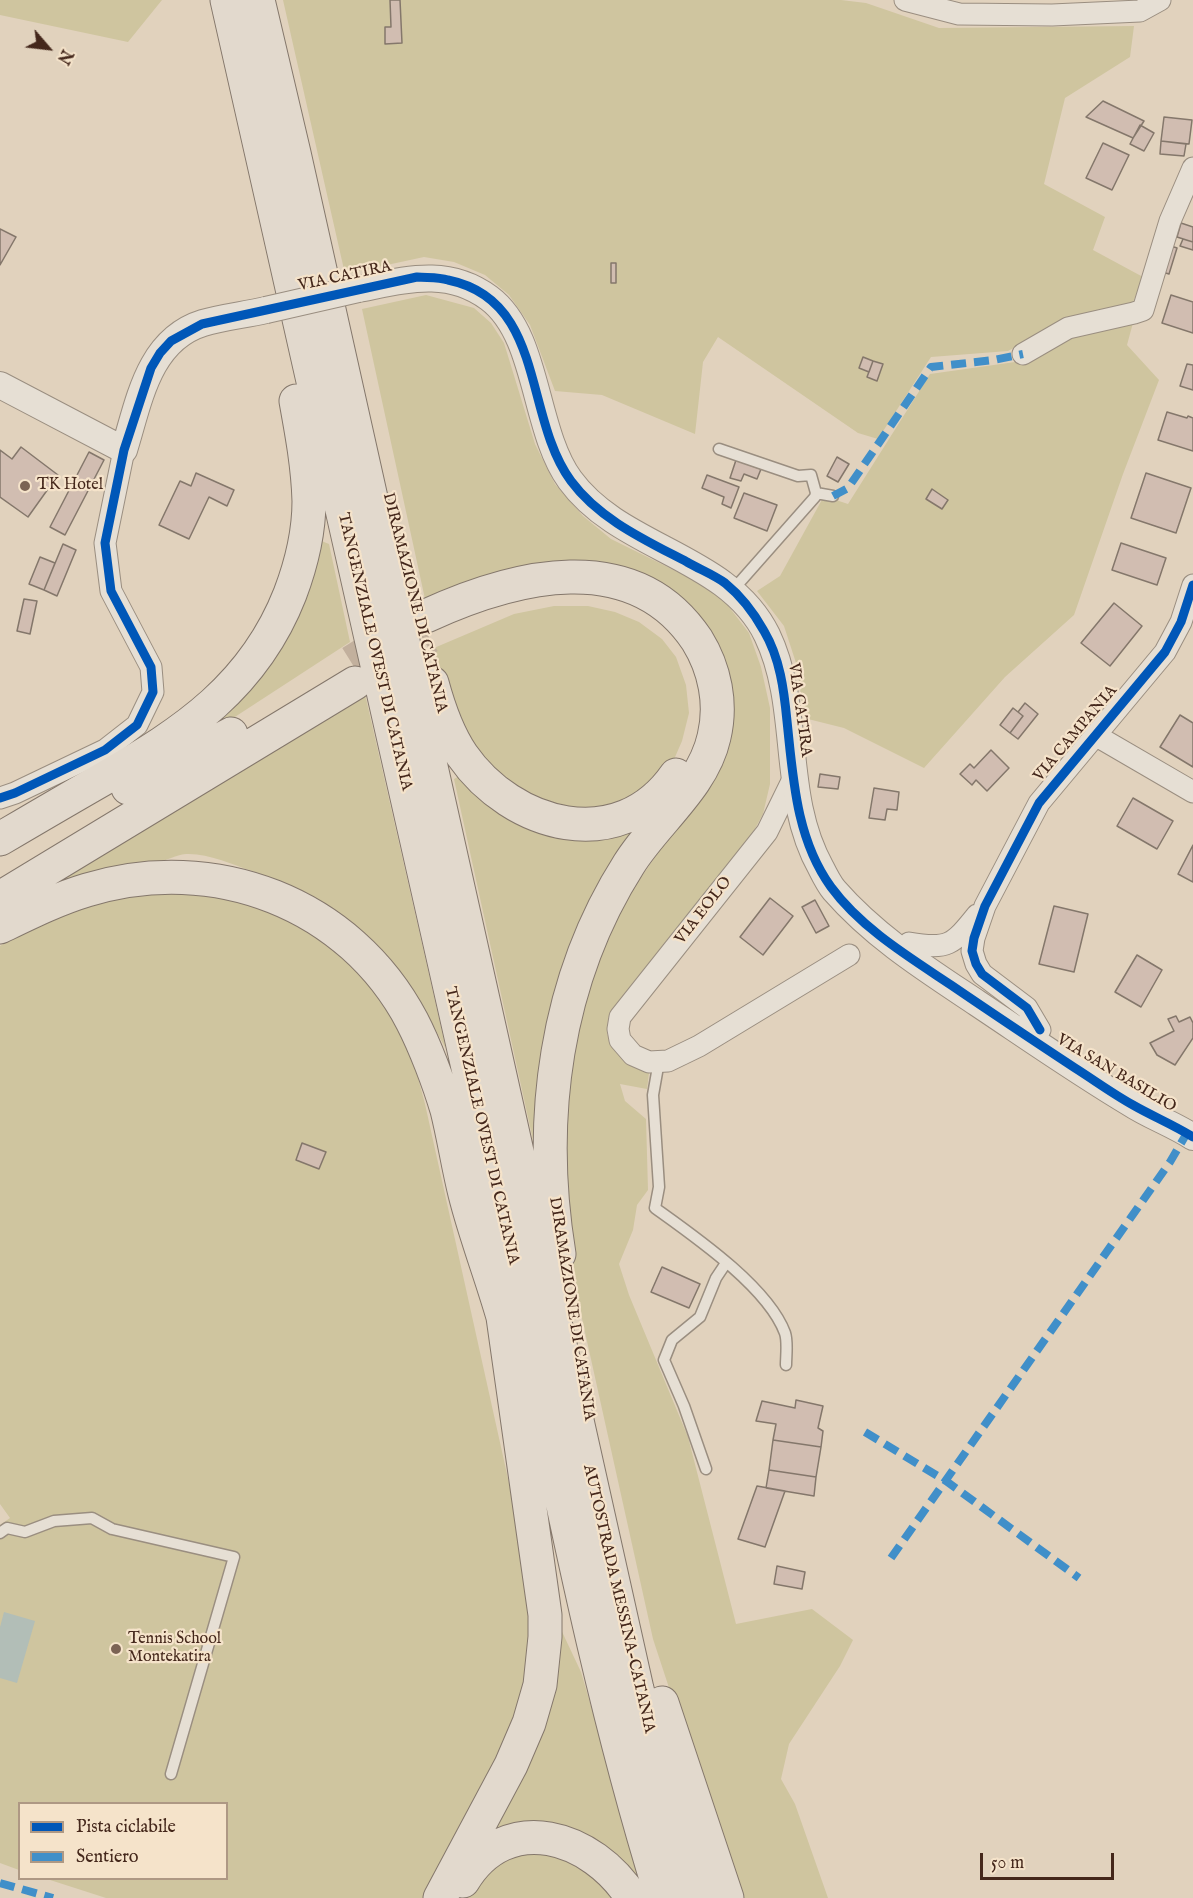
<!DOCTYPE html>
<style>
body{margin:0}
#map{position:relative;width:1193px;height:1898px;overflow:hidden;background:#e1d2bd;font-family:"IM FELL English",serif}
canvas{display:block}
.legend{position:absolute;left:18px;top:1802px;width:210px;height:78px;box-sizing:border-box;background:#f5e3ca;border:2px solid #ae9884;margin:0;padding:8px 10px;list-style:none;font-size:18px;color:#44271b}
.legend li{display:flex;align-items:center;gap:12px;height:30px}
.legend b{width:30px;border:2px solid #ae9884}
.north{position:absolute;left:18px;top:18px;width:60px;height:60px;-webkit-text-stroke:4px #f5e3ca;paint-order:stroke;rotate:118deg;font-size:16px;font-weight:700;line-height:24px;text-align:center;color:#44271b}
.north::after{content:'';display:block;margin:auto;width:21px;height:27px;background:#44271b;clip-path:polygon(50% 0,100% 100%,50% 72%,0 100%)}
.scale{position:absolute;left:980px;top:1853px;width:134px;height:27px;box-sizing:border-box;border:3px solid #44271b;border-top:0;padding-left:8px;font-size:18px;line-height:21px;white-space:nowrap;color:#44271b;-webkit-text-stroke:4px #f5e3ca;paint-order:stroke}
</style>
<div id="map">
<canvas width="1193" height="1898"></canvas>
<ul class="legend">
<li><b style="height:8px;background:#0057b8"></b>Pista ciclabile</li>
<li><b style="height:8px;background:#408fc9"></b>Sentiero</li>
</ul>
<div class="north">N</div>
<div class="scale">50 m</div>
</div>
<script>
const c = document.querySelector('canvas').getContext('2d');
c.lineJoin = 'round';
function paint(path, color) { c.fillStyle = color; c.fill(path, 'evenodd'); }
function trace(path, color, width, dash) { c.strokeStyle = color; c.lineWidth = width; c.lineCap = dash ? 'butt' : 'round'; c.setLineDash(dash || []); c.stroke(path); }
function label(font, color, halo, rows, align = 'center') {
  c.font = font + ' "IM FELL English",serif'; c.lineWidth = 4.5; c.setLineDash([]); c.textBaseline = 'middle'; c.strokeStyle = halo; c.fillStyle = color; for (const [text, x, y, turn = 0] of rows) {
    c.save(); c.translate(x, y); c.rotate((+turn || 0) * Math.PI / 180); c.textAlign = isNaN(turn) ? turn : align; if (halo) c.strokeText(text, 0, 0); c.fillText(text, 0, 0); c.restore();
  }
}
paint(new Path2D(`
 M0,0H162L128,42L0,15Z
 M283,0H841L866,3L939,28L1134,26L1130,57L1065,98L1044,184L1105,217L1093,250L1143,277L1132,305L1067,320L1008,351L931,357L878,439L858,433L718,337L703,362L695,434L602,395L555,391L530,325L509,295L485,275L454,262L424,257L345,274Z
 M426,295L474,308L491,323L504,343L535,444L555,484L583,516L611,539L704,585L726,603L749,633L761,667L770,708V784L763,814L751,836L608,1018L607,1034L616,1051L649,1073L647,1089L620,1084L625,1101L646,1119L648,1190L637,1205L633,1230L619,1264L629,1295L688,1437L736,1624L812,1609L853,1640L840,1666L789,1744L781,1779L795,1804L828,1898H738L653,1639L569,1260L560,1120L585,982L626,899L709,779L728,693L641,581L425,599L362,309Z
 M1134,319L1127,345L1159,380L1123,474L1074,615L1005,677L924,768L844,728L804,718L797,666L784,626L757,591L780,576L824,496L848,504L930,374L1022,361L1067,333Z
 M319,540L329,544L350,642L201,739Z
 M554,606H588L615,612L639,622L662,639L676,657L686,685L689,713L682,741L672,764L655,788L598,814L537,805L487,768L449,704L434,648L514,614Z
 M365,694L446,1049C397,955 355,906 252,871C231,864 208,853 186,854C176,855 165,861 155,863C138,866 119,866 101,870C82,875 64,883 45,890Z
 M463,774L518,817L657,811L616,861L538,1163L454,779Z
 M146,891L224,893L296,920L354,964L395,1019L413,1059L425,1104L532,1587L527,1696L427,1898H106L47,1879L226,1878V1804H20L19,1870L0,1863V1525L10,1518L0,1504V946C44,918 96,903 146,891Z
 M556,1619L581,1672L647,1897L622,1869L483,1835Z
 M536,1847L584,1862L615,1898H465L477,1878L493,1860Z`), '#cfc59f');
paint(new Path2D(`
 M4,1612L35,1621L17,1683L0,1678V1627Z`), '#b2beb7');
const building = new Path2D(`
 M390,0H400L402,43L385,44V27H391Z
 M1103,101L1144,121L1133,138L1086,117Z
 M1164,117L1192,120L1189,144L1161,141Z
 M1140,125L1154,133L1144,151L1130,144Z
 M1161,141L1186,144L1184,156L1160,154Z
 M1103,143L1129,155L1112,190L1086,178Z
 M1181,223L1193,227V242L1177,237Z
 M0,229L16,237L0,265Z
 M1183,239L1193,242V250L1180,246Z
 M1168,245L1177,248L1169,274L1159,271Z
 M611,263H616V283H611Z
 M1171,295L1193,302V333L1162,323Z
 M863,357L873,361L869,372L859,368Z
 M873,361L883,364L877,381L867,377Z
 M1187,364L1193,365V390L1180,386Z
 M1167,412L1187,418L1188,416L1193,418V451L1158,440Z
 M21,447L58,475L28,517L0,497V450L12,459Z
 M89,452L104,460L65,535L50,527Z
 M837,457L849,464L838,482L827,476Z
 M736,460L761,469L757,479L744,474L741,481L730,478Z
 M196,473L234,490L227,506L209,497L189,539L159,525L180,481L191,486Z
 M1146,473L1191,488L1176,533L1131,518Z
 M707,475L739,487L731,508L722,504L724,497L702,488Z
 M932,489L948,500L942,509L926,499Z
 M744,493L777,505L767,531L734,518Z
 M1121,543L1166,558L1157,585L1112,570Z
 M63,544L76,550L57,596L44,590Z
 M40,557L55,563L44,590L29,584Z
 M24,599L37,601L30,634L17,631Z
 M1114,603L1142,626L1110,666L1081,643Z
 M1025,703L1038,714L1018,739L1010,733L1023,716L1018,712Z
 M1013,708L1023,716L1010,733L1000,725Z
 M1180,715L1193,723V767L1160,747Z
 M991,750L1009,768L987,791L976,780L972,785L960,774L970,764L974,768Z
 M820,774L840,777L838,789L818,787Z
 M874,788L899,792L897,810L887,809L885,820L869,818Z
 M1133,798L1173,821L1157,849L1117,826Z
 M1193,845V882L1178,874Z
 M770,898L793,916L763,955L740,937Z
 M815,900L829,926L816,933L802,907Z
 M1054,906L1088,914L1074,972L1039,964Z
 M1137,955L1162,970L1141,1007L1115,992Z
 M1176,1016L1179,1022L1190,1017L1193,1023V1038L1175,1065L1157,1055L1150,1043L1174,1031L1168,1019Z
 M302,1143L326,1152L319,1169L296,1160Z
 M662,1267L700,1284L689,1308L651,1292Z
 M796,1400L823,1406L818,1428L823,1431L821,1447L773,1440L776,1424L756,1421L762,1401L795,1408Z
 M773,1440L821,1447L816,1477L769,1470Z
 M769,1470L816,1477L814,1496L766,1488Z
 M757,1486L785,1491L765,1547L738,1539Z
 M777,1566L805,1572L802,1589L774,1584Z`);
paint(building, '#d1bdb1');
trace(building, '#84776b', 1.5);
trace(new Path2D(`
 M351,662L396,634
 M382,666L429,637`), '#c2b09d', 33, [33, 16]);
const service = new Path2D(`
 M719,449L798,476L811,475L816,493
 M732,591L815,497L816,493L833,496
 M659,1061L653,1095L659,1187L655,1208C694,1236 768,1287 785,1333C788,1342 786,1356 786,1365
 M706,1469L684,1406L664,1360L672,1340L700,1317L716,1278L726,1263
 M0,1533L7,1528L25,1532L54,1521L92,1518L112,1529L234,1557L171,1774`);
const minor = new Path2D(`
 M905,0L959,14L1052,15L1140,11L1160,0
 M1023,354L1068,328L1134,313L1143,310L1170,221L1193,168
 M1095,735L1193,792
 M793,779L767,832L620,1017L618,1029L620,1040L633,1055L649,1062L668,1061L699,1046L849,955
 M0,798L15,793L105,750L137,725L153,692L151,667L111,591L105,543L124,450
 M909,943C948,950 953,945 977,915
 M1040,1030L1027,1008L982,974L976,964L972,951L974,938L985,906L1039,803L1165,652L1181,622L1193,585`);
const tertiary = new Path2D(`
 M358,289C405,280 447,267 489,298C539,335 533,429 570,480C621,550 728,555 767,635C802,708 780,795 821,868C825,876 829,884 834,890C875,937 926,969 977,1003C1028,1037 1078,1072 1130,1103C1150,1116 1173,1124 1193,1137
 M0,385L124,450C139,402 148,340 203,323C223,317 245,315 266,310`);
const motorway = new Path2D(`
 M227,0C314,392 404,783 492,1174C547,1416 588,1661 662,1898
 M258,0L294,153L637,1689L683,1863L696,1898
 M426,616C513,576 633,544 697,640C715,669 722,704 714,737C703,787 655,822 629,864C555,980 537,1120 559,1254
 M432,683C439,709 447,733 462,755C512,827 619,857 676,775
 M128,788L231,734
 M0,839C34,819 68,799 103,779C185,732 254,686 290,594C301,565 309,533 309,501C308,467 302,434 296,401
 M0,898L355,683
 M0,927C29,913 57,899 87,890C214,851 350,903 412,1021C425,1046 439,1083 447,1110C454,1138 458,1166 465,1194C476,1238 493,1280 505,1324
 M662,1703L727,1898
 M463,1881C507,1808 593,1836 632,1898
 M440,1898L511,1765L529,1723L540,1685L545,1637V1615L501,1303`);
trace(service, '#9a8e80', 13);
trace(minor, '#9a8e80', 23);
trace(tertiary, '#9a8e80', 28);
trace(motorway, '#84776b', 35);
trace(service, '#e6dfd4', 10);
trace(minor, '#e6dfd4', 21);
trace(tertiary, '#e6dfd4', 26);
trace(motorway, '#e2d9cd', 33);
const tertiaryBridge = new Path2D(`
 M266,310L358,289`);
trace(tertiaryBridge, '#9a8e80', 28, []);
trace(tertiaryBridge, '#e6dfd4', 26);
trace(new Path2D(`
 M833,496L848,488L931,367L994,360L1023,354
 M865,1432L946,1481L1079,1578
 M891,1558L1170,1162L1187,1133
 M0,1883L53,1898`), '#408fc9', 8, [15, 8]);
trace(new Path2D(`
 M0,798L15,793L105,750L137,725L153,692L151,667L111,591L105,543L124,450L151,368L160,353L171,341L202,324L417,277C427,278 438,277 448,280C546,300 523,416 571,481C599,519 645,540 687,562C699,569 714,575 725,583C741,596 754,613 764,631C780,658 784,690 787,721C793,777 796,839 831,887C861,928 909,957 951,985C992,1013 1034,1041 1075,1068C1094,1080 1113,1094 1133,1105C1152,1116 1174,1125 1193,1137
 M1040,1030L1027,1008L982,974L976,964L972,951L974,938L985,906L1039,803L1165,652L1181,622L1193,585`), '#0057b8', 9);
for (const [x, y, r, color] of [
 [25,486,6,"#7b6354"],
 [116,1649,6,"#7b6354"]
]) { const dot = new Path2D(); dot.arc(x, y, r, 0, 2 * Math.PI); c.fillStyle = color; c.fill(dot); trace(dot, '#f5e3ca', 2); }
label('16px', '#44271b', '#f5e3ca', [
 ["VIA CATIRA",345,277,-12],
 ["DIRAMAZIONE DI CATANIA",414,603,76],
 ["TANGENZIALE OVEST DI CATANIA",374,652,77],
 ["VIA CATIRA",799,710,82],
 ["VIA CAMPANIA",1076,734,-50],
 ["VIA EOLO",704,911,-52],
 ["VIA SAN BASILIO",1116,1074,31],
 ["TANGENZIALE OVEST DI CATANIA",481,1126,77],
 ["DIRAMAZIONE DI CATANIA",571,1309,81],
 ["AUTOSTRADA MESSINA-CATANIA",618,1599,77]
]);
label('16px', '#44271b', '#f5e3ca', [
 ["TK Hotel",37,486],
 ["Tennis School",128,1640],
 ["Montekatira",128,1658]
], 'left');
</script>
